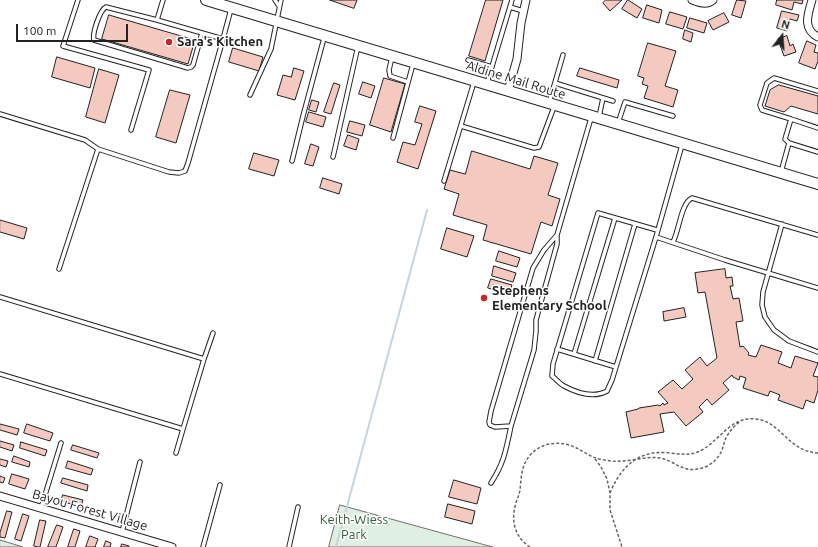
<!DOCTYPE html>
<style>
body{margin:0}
#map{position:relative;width:818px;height:547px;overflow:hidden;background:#fff;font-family:Ubuntu,sans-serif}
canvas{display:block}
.north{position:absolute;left:762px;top:16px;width:40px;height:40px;-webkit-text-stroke:3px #fff;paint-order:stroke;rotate:17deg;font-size:11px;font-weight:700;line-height:16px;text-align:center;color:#222}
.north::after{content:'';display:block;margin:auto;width:14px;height:18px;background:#222;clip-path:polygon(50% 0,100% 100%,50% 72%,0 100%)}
.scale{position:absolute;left:16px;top:24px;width:112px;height:18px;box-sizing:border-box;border:2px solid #222;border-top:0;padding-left:5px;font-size:12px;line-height:14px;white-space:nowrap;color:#222;-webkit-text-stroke:3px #fff;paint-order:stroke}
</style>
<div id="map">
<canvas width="818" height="547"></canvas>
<div class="north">N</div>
<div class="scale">100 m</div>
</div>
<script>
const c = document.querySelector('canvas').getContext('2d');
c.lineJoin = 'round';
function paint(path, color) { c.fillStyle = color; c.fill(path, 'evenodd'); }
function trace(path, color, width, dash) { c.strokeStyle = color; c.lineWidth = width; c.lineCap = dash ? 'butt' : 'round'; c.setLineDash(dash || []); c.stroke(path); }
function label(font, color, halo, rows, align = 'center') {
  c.font = font + ' Ubuntu,sans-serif'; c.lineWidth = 3; c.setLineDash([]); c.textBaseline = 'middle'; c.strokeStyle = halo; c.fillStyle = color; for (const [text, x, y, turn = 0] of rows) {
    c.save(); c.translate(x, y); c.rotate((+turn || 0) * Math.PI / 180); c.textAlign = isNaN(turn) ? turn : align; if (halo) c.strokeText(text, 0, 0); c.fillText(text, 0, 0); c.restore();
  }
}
const green = new Path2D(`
 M340,505L489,546L493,547H329Z
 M0,540L23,547H0Z`);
paint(green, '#e0efe3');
trace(green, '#6f6f6f', 1);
trace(new Path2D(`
 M336,547L427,210`), '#c7d3dd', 2);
const building = new Path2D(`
 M330,0H357L354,8Z
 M486,0H503L485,61L469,56Z
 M606,0H622L610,11L603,3Z
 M628,0L642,9L637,18L622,9Z
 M737,0L746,1L741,18L732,15Z
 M777,0H803L802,4L794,2L792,10L776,5Z
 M647,5L662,10L659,23L643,18Z
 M782,11L799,15L797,21L790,19L787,31L777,28Z
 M670,12L687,17L683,29L666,24Z
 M724,13L729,22L713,30L708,21Z
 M109,15L195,40L188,64L102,39Z
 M690,18L707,23L704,33L687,28Z
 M685,30L693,33L691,42L683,39Z
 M787,36L790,46L793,44L796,52L784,56L778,39Z
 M807,41L816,45L814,52L818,53V61L815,69L799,63Z
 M648,43L676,51L665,86L678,90L673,107L644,98L648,86L642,84L644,78L638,76Z
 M233,48L263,57L259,71L229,62Z
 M57,57L95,68L90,88L52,77Z
 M294,68L304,71L295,100L277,95L283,75L291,77Z
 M580,68L619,80L617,88L577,76Z
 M99,69L119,75L105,123L86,117Z
 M384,78L405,84L391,132L370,125Z
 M363,82L375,86L371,98L359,94Z
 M334,83L340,85L331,114L324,112Z
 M779,85L818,96V114L791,106L784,112L765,106L770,90Z
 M170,90L190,95L176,143L156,137Z
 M312,100L319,102L316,112L309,110Z
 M420,106L436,111L418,169L397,162L403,142L415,145L422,124L415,122Z
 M309,112L326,117L323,127L306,122Z
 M350,121L365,125L362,136L347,132Z
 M348,135L359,139L356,150L344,146Z
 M311,144L319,147L313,166L305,164Z
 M472,151L530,169L534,156L558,163L548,195L560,199L552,226L541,222L531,254L483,240L487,225L453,215L459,194L444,189L450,170L465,174Z
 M254,153L279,160L274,176L249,169Z
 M323,178L342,184L339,194L320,188Z
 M0,220L27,228L24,239L0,232Z
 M447,228L474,236L467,257L441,249Z
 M499,251L520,258L517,267L496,261Z
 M494,266L516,273L513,282L492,276Z
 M725,269L726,278L732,277L733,286H730L733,299L739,298L743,321L736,322L740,347L743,346L749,353L748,355L756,357L761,345L782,352L778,363L791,368L795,356L818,363L813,376L818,377V390L814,403L806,400L803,409L778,400L780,395L770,391L768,396L743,388L746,378L740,376L739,380L733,377L732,375L723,383L729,390L712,405L707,399L699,407L703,412L686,426L674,412L660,414L664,432L631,438L626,412L638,409L639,408L658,405L660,406L663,403L664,405L668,403L658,392L673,380L682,389L693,379L685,370L700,357L707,366L717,358L705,292L698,293L695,273Z
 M491,279L512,285L509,295L488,288Z
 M684,308L686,317L664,321L663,312Z
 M0,424L19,429L17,435L0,430Z
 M27,424L53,433L50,441L24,433Z
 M0,441L14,445L12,451L0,447Z
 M21,442L47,450L45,456L20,448Z
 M73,445L99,453L97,458L71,450Z
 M14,456L30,462L29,467L12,462Z
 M0,459L8,461L6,467L0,465Z
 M68,461L93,469L91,475L66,468Z
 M12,474L29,479L25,489L9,484Z
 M0,476L5,478L3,483L0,482Z
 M63,478L88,485L87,491L61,483Z
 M454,480L481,488L477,504L449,497Z
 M63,495L83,500L81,507L61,501Z
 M448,504L475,511L472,524L445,517Z
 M7,511L12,512L5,538L0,537V533Z
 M23,514L29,516L21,541L15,539Z
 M40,520L46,521L40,547H38L34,546Z
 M57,525L63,527L56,547H48Z
 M74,529L80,531L75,547H68Z
 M90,536L98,539L95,547H86Z
 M106,541L111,543L110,547H104Z
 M122,544L129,546V547H121Z`);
paint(building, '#f3c9c0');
trace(building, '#222', 1);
const service = new Path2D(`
 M78,0L63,46L149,70L131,130
 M163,0L157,20L223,39L231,9
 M275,0L279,6
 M510,7L523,11
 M157,20L106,7C100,10 92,33 94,40L188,68L191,67L193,65L202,33
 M392,57L389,70L390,76L408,82
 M468,60L492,67
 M487,83L512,0
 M555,83L613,101
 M250,95L271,49L281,0
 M549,103L563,55
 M0,114L85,140L98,149L169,172L179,173L185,171L188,163L223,39
 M599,117L603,98
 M791,119L762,110L760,105L767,83L774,78L818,91
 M618,123L625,102L673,116
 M461,126L534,148L539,147L554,107
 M393,138L413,64
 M789,143L818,152
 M682,145L656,237L725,260L818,288
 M333,157L358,46
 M292,161L303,116L324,38
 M781,172L789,143L785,139L791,119L818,128
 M444,181L474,82
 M782,224L763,292L762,305L765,317L774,330L789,341L818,352
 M557,235V244L536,320V331L534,350L511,426L495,427L490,425L489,422L491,411L533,268L544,250Z
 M557,235L591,118
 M656,237L612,380L607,391C594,398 577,393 564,386C560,384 556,379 552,376L553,364L598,213L657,230
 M673,242C679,231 681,203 692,198L818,235
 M59,269L98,149
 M0,297L204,359L183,429L0,374
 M557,349L616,367
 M574,354L615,218
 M204,359L213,333
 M595,361L635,224
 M176,453L183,429
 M491,483C504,463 506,450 511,426
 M41,508L61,443
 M122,532L140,462
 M203,547L220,485
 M289,547L298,507`);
const minor = new Path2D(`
 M692,0C699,2 706,6 713,0
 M812,0C808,14 802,29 818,37
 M508,91L517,59L521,23L526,0
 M0,496L172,547`);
const secondary = new Path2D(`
 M206,0L818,184`);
trace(service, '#222', 5.5);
trace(minor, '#222', 9);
trace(secondary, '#222', 12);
trace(new Path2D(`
 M595,459L601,467L607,479L610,493V510L622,547
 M610,493C621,466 640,449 670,453C681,454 690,456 700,451C720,441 730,416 756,419C782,422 787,451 818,453
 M530,547C516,538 511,523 515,507C516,501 519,496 520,490C521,481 521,471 525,463C533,446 552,440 569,445C580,448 589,457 599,459C606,460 613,462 620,461C633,461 647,456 660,458C673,460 682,472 697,469C708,468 718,460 722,450C724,444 725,438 729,433C732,428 737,424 742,420`), '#646464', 1.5, [3, 2]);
trace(service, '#fff', 3.5);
trace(minor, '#fff', 7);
trace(secondary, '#fff', 10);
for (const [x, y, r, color] of [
 [169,42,4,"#c62828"],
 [484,298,4,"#c62828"]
]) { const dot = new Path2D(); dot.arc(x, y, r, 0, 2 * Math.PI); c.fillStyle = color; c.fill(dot); trace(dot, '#fff', 1.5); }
label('bold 13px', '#222', '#fff', [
 ["Sara's Kitchen",177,42],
 ["Stephens",492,291],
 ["Elementary School",492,306]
], 'left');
label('13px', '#222', '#fff', [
 ["Aldine Mail Route",516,80,17],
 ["Bayou Forest Village",90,510,16]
]);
label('13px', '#2f5e38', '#fff', [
 ["Keith-Wiess",354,520],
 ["Park",354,535]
]);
</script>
